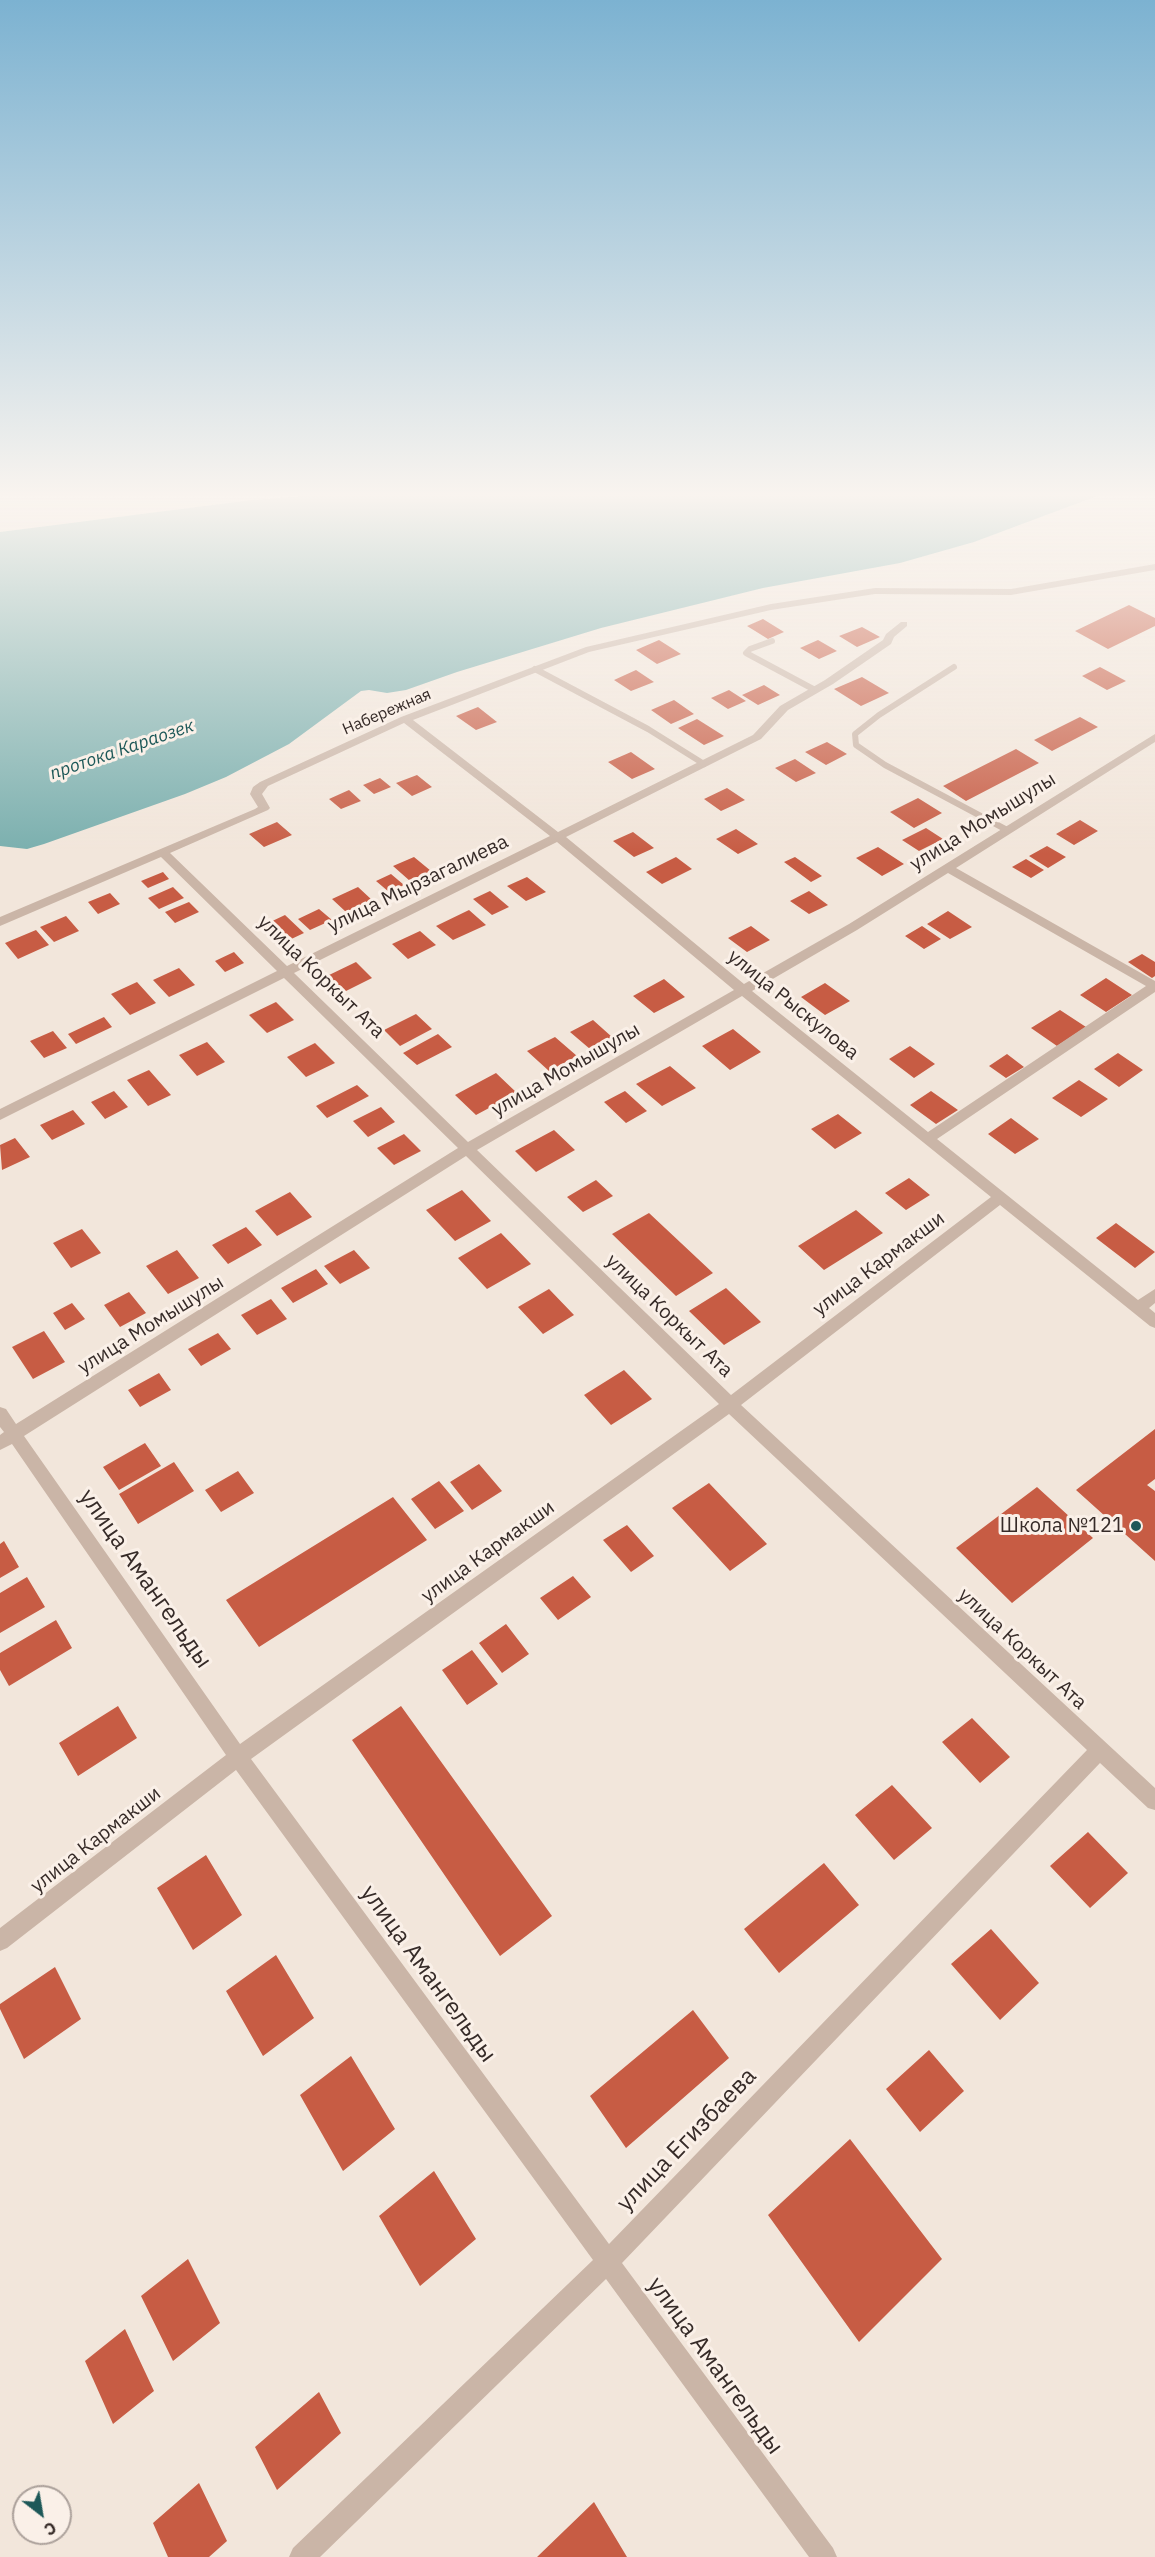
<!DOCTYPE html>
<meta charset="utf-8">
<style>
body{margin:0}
#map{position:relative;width:1155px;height:2557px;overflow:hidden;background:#f2e6db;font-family:"IBM Plex Sans",sans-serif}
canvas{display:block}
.north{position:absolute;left:12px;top:2485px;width:60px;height:60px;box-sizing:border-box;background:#faf0e8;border:2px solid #aca19b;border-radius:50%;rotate:149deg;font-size:16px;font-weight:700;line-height:24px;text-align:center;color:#362b28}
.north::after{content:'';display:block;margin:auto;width:21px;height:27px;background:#1d5858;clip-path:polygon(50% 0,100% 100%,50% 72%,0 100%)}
</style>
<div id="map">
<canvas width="1155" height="2557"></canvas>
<div class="north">С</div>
</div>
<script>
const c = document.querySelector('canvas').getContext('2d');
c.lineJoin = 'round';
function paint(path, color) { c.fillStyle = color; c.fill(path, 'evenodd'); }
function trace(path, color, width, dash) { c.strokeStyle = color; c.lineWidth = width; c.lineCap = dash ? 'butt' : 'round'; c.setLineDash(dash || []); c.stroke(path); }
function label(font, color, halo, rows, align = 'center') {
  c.font = font + ' "IBM Plex Sans",sans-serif'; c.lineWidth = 6; c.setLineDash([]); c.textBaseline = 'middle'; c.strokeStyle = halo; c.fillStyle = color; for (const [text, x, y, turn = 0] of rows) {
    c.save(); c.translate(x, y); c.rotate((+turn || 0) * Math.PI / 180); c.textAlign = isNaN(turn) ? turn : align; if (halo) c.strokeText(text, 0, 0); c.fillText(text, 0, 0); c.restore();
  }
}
paint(new Path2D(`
 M306,496H1097L974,542L900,563L763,588L601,628L457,672L406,690L387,693L369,690L361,691L289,744L226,777L185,794L44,844L27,849L0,846V532L252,500Z`), '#7aafae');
paint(new Path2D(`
 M1129,605L1155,618V626L1108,649L1075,631Z
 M763,619L784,632L768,639L747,626Z
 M862,627L880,637L857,647L839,636Z
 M659,640L681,654L657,664L636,650Z
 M818,640L837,651L819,659L800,648Z
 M1100,667L1126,681L1107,690L1082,676Z
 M636,670L654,682L631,691L614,680Z
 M862,677L889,693L861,706L834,689Z
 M764,685L780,695L758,705L742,695Z
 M729,690L746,701L728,709L711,698Z
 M674,700L694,714L671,724L651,710Z
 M478,707L497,722L476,730L456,716Z
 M1080,717L1098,727L1052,751L1034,740Z
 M697,719L724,736L704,745L678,728Z
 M827,742L847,754L826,765L805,752Z
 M1016,749L1039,763L966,801L943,786Z
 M631,752L655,769L632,779L608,762Z
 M795,759L816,773L796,782L775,768Z
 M417,775L432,787L412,796L396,783Z
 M380,778L391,787L374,794L363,785Z
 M727,788L745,800L721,811L704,799Z
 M349,790L361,801L341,809L329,799Z
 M918,798L942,813L914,828L890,812Z
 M1080,820L1098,831L1074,845L1056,834Z
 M277,822L292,835L264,847L249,834Z
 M926,828L943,839L919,851L902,840Z
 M736,829L758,844L738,854L716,839Z
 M633,832L654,848L634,857L613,841Z
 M1047,846L1066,857L1048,868L1029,856Z
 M878,847L904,864L882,876L856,858Z
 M414,857L431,871L410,881L393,866Z
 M676,857L692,869L662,884L646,872Z
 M795,857L822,876L811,882L784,862Z
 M1026,859L1044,870L1031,878L1012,867Z
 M163,872L169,879L148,888L141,881Z
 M391,874L404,885L389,892L376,881Z
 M527,877L546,892L526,901L507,886Z
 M173,887L184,898L159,909L148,898Z
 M358,887L372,900L346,912L332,899Z
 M490,891L509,907L492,915L473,899Z
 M809,891L828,905L809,914L790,901Z
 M110,893L120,904L98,914L88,902Z
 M189,902L199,912L175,923L165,912Z
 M319,909L332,920L310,930L298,919Z
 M469,910L486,925L453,940L436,926Z
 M948,911L972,927L950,939L927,924Z
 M285,915L304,933L285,942L266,924Z
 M66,916L79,931L54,942L40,927Z
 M751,926L770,940L747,952L728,938Z
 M922,926L941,939L924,949L905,936Z
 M36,930L49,945L18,959L5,943Z
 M420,931L436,945L408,959L392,944Z
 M234,952L244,963L225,972L215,961Z
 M1142,954L1155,962V976L1152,978L1128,962Z
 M356,962L372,978L344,992L327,976Z
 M179,968L195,985L169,997L153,980Z
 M1106,978L1132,995L1106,1012L1080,995Z
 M664,979L685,997L654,1013L633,996Z
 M137,982L156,1003L130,1015L111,994Z
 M825,983L850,1001L825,1015L801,997Z
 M276,1002L294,1020L267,1033L249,1015Z
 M1060,1010L1086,1027L1057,1046L1031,1028Z
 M416,1014L432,1029L400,1046L384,1030Z
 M104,1017L112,1027L76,1044L68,1034Z
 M593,1020L612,1037L590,1049L570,1032Z
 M733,1029L761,1052L730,1070L702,1046Z
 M53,1031L67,1048L44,1058L30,1041Z
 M438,1034L452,1047L417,1065L403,1053Z
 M555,1037L577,1056L549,1071L527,1051Z
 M207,1042L225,1062L197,1076L179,1055Z
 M315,1043L335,1063L306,1077L287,1057Z
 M910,1046L935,1064L914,1078L889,1059Z
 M1118,1053L1143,1070L1119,1087L1094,1069Z
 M1007,1054L1024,1067L1006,1078L989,1066Z
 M670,1066L696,1088L662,1106L636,1084Z
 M149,1070L171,1095L148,1106L127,1080Z
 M496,1073L517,1093L476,1115L455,1095Z
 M1079,1080L1108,1099L1081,1117L1052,1098Z
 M357,1085L369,1096L327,1118L316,1106Z
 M114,1091L128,1107L105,1119L91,1102Z
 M625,1091L647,1111L626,1123L604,1102Z
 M931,1091L958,1110L936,1124L910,1105Z
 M381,1107L395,1122L368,1137L353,1121Z
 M73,1110L85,1124L52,1140L40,1125Z
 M838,1114L862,1133L835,1149L811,1129Z
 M1011,1118L1039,1139L1015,1154L988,1134Z
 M554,1130L575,1150L536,1172L515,1151Z
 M404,1134L421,1151L394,1165L377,1148Z
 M15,1138L30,1157L2,1170L0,1145Z
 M909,1178L930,1195L906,1210L885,1193Z
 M596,1180L613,1196L583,1212L567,1197Z
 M462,1190L491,1221L455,1241L426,1210Z
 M290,1192L312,1217L277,1236L255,1211Z
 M856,1210L883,1233L824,1270L798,1246Z
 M649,1213L713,1273L676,1296L612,1234Z
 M1116,1223L1155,1252L1135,1268L1096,1238Z
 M246,1227L262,1245L228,1264L212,1245Z
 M82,1229L101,1253L71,1268L53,1243Z
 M501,1233L531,1264L487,1289L458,1258Z
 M177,1250L199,1278L168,1294L146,1266Z
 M354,1250L370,1268L340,1284L324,1266Z
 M316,1269L328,1284L293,1303L281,1288Z
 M726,1288L761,1322L724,1345L689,1311Z
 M549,1289L574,1315L543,1334L518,1307Z
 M129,1292L146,1313L120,1327L104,1305Z
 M271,1299L287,1319L257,1335L241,1315Z
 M72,1303L85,1319L65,1330L53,1313Z
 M44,1331L65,1362L33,1379L12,1347Z
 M218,1333L231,1349L201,1366L188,1349Z
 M624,1370L652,1399L611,1425L584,1395Z
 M159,1373L171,1390L140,1407L128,1390Z
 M1155,1429V1479L1147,1485L1155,1491V1561L1076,1490Z
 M145,1443L161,1466L119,1490L103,1467Z
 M174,1462L194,1491L138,1524L119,1494Z
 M479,1464L502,1491L472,1510L450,1482Z
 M238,1471L254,1493L221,1512L205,1490Z
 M439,1481L464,1511L435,1529L411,1499Z
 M709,1483L767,1544L730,1571L672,1508Z
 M1037,1487L1093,1538L1012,1603L956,1548Z
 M393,1497L427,1540L259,1647L226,1600Z
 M627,1525L654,1556L631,1572L603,1540Z
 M4,1541L19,1567L0,1578V1544Z
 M573,1576L591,1597L558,1620L540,1598Z
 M27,1577L45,1607L0,1633V1593Z
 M56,1620L72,1648L9,1686L0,1670V1653Z
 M506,1624L529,1654L502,1673L479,1643Z
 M472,1650L498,1684L467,1705L442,1670Z
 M118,1706L137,1738L78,1776L59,1743Z
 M401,1706L552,1916L500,1956L352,1740Z
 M972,1718L1010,1757L980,1783L942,1742Z
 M892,1785L932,1828L894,1860L855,1815Z
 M1088,1832L1128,1873L1090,1908L1050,1866Z
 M206,1855L242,1915L193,1950L157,1888Z
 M824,1863L859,1905L779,1973L744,1929Z
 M991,1929L1039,1983L1000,2020L951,1964Z
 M276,1955L314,2018L263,2056L226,1991Z
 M55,1967L81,2019L24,2059L0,2009V2004Z
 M693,2010L729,2058L626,2148L590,2096Z
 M929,2050L964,2091L920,2132L886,2089Z
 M351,2056L395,2129L343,2171L300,2095Z
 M850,2139L942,2259L859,2342L768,2215Z
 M434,2171L476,2239L420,2286L379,2216Z
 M188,2259L220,2323L173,2361L141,2296Z
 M125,2329L154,2391L113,2424L85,2361Z
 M319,2392L341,2433L277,2490L255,2447Z
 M199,2483L227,2541L209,2557H168L153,2523Z
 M594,2502L627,2557H537Z`), '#c75c44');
trace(new Path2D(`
 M772,641L750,649L746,653L815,690
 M954,667L879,715L855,734L856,745L885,765L1007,830
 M535,669L648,729L704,764`), '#cab5a7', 6);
paint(new Path2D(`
 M1155,564V570L1011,595L875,594L771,610L589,652L413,720L558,832L753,735L780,706L825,680L883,640L886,634L901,622H907V626L894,637L891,644L833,684L788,710L761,739L566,837L744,984L849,924L1155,734V742L956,868L1155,981V992L937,1139L1138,1300L1155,1289V1303L1149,1308L1155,1313V1328L1150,1326L1000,1205L741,1405L1155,1788V1810L1148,1808L1100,1763L622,2263L833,2548L837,2557H809L606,2279L320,2557H289L293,2548L593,2260L236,1770L7,1948L0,1951V1928L226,1755L12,1444L0,1450V1435L4,1432L0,1427V1407L6,1409L16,1424L458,1148L284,978L0,1120V1109L277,971L161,857L0,926V917L255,809L258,807L250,794L253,787L260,782L401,717L586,647L771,604L875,588L1011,589ZM404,723L550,836L287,966L170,853L268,810L270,808L262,794L268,786ZM557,842L734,990L468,1142L294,973ZM948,873L1146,986L928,1132L752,991L857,930ZM742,996L991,1197L731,1395L477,1150ZM466,1156L719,1404L240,1744L24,1436ZM729,1414L1087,1750L609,2244L251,1759Z`), '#cab5a7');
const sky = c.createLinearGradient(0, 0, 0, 854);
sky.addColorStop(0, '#7cb2d1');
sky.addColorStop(0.58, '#f9f4ef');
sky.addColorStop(1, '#f9f4ef00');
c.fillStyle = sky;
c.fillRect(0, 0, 1155, 854);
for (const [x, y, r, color] of [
 [1136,1526,6,"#1d5858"]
]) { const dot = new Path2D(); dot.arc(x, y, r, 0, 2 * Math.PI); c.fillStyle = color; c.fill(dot); trace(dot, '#faf0e8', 2); }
label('16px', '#362b28', '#faf0e8', [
 ["Набережная",387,712,-23]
]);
label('italic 18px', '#1d5858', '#faf0e8', [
 ["протока Караозек",122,750,-19]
]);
label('20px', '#362b28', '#faf0e8', [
 ["улица Момышулы",983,822,-32],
 ["улица Мырзагалиева",418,884,-26],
 ["улица Коркыт Ата",321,977,44],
 ["улица Рыскулова",793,1005,39],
 ["улица Момышулы",566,1070,-30],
 ["улица Кармакши",879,1264,-37],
 ["улица Коркыт Ата",669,1316,44],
 ["улица Момышулы",151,1325,-32],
 ["улица Кармакши",488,1552,-36],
 ["улица Коркыт Ата",1022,1649,43],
 ["улица Кармакши",96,1840,-38]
]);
label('20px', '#362b28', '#faf0e8', [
 ["Школа №121",1124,1526]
], 'right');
label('24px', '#362b28', '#faf0e8', [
 ["улица Амангельды",145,1579,55],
 ["улица Амангельды",428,1974,54],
 ["улица Егизбаева",687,2140,-46],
 ["улица Амангельды",715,2366,54]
]);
</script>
